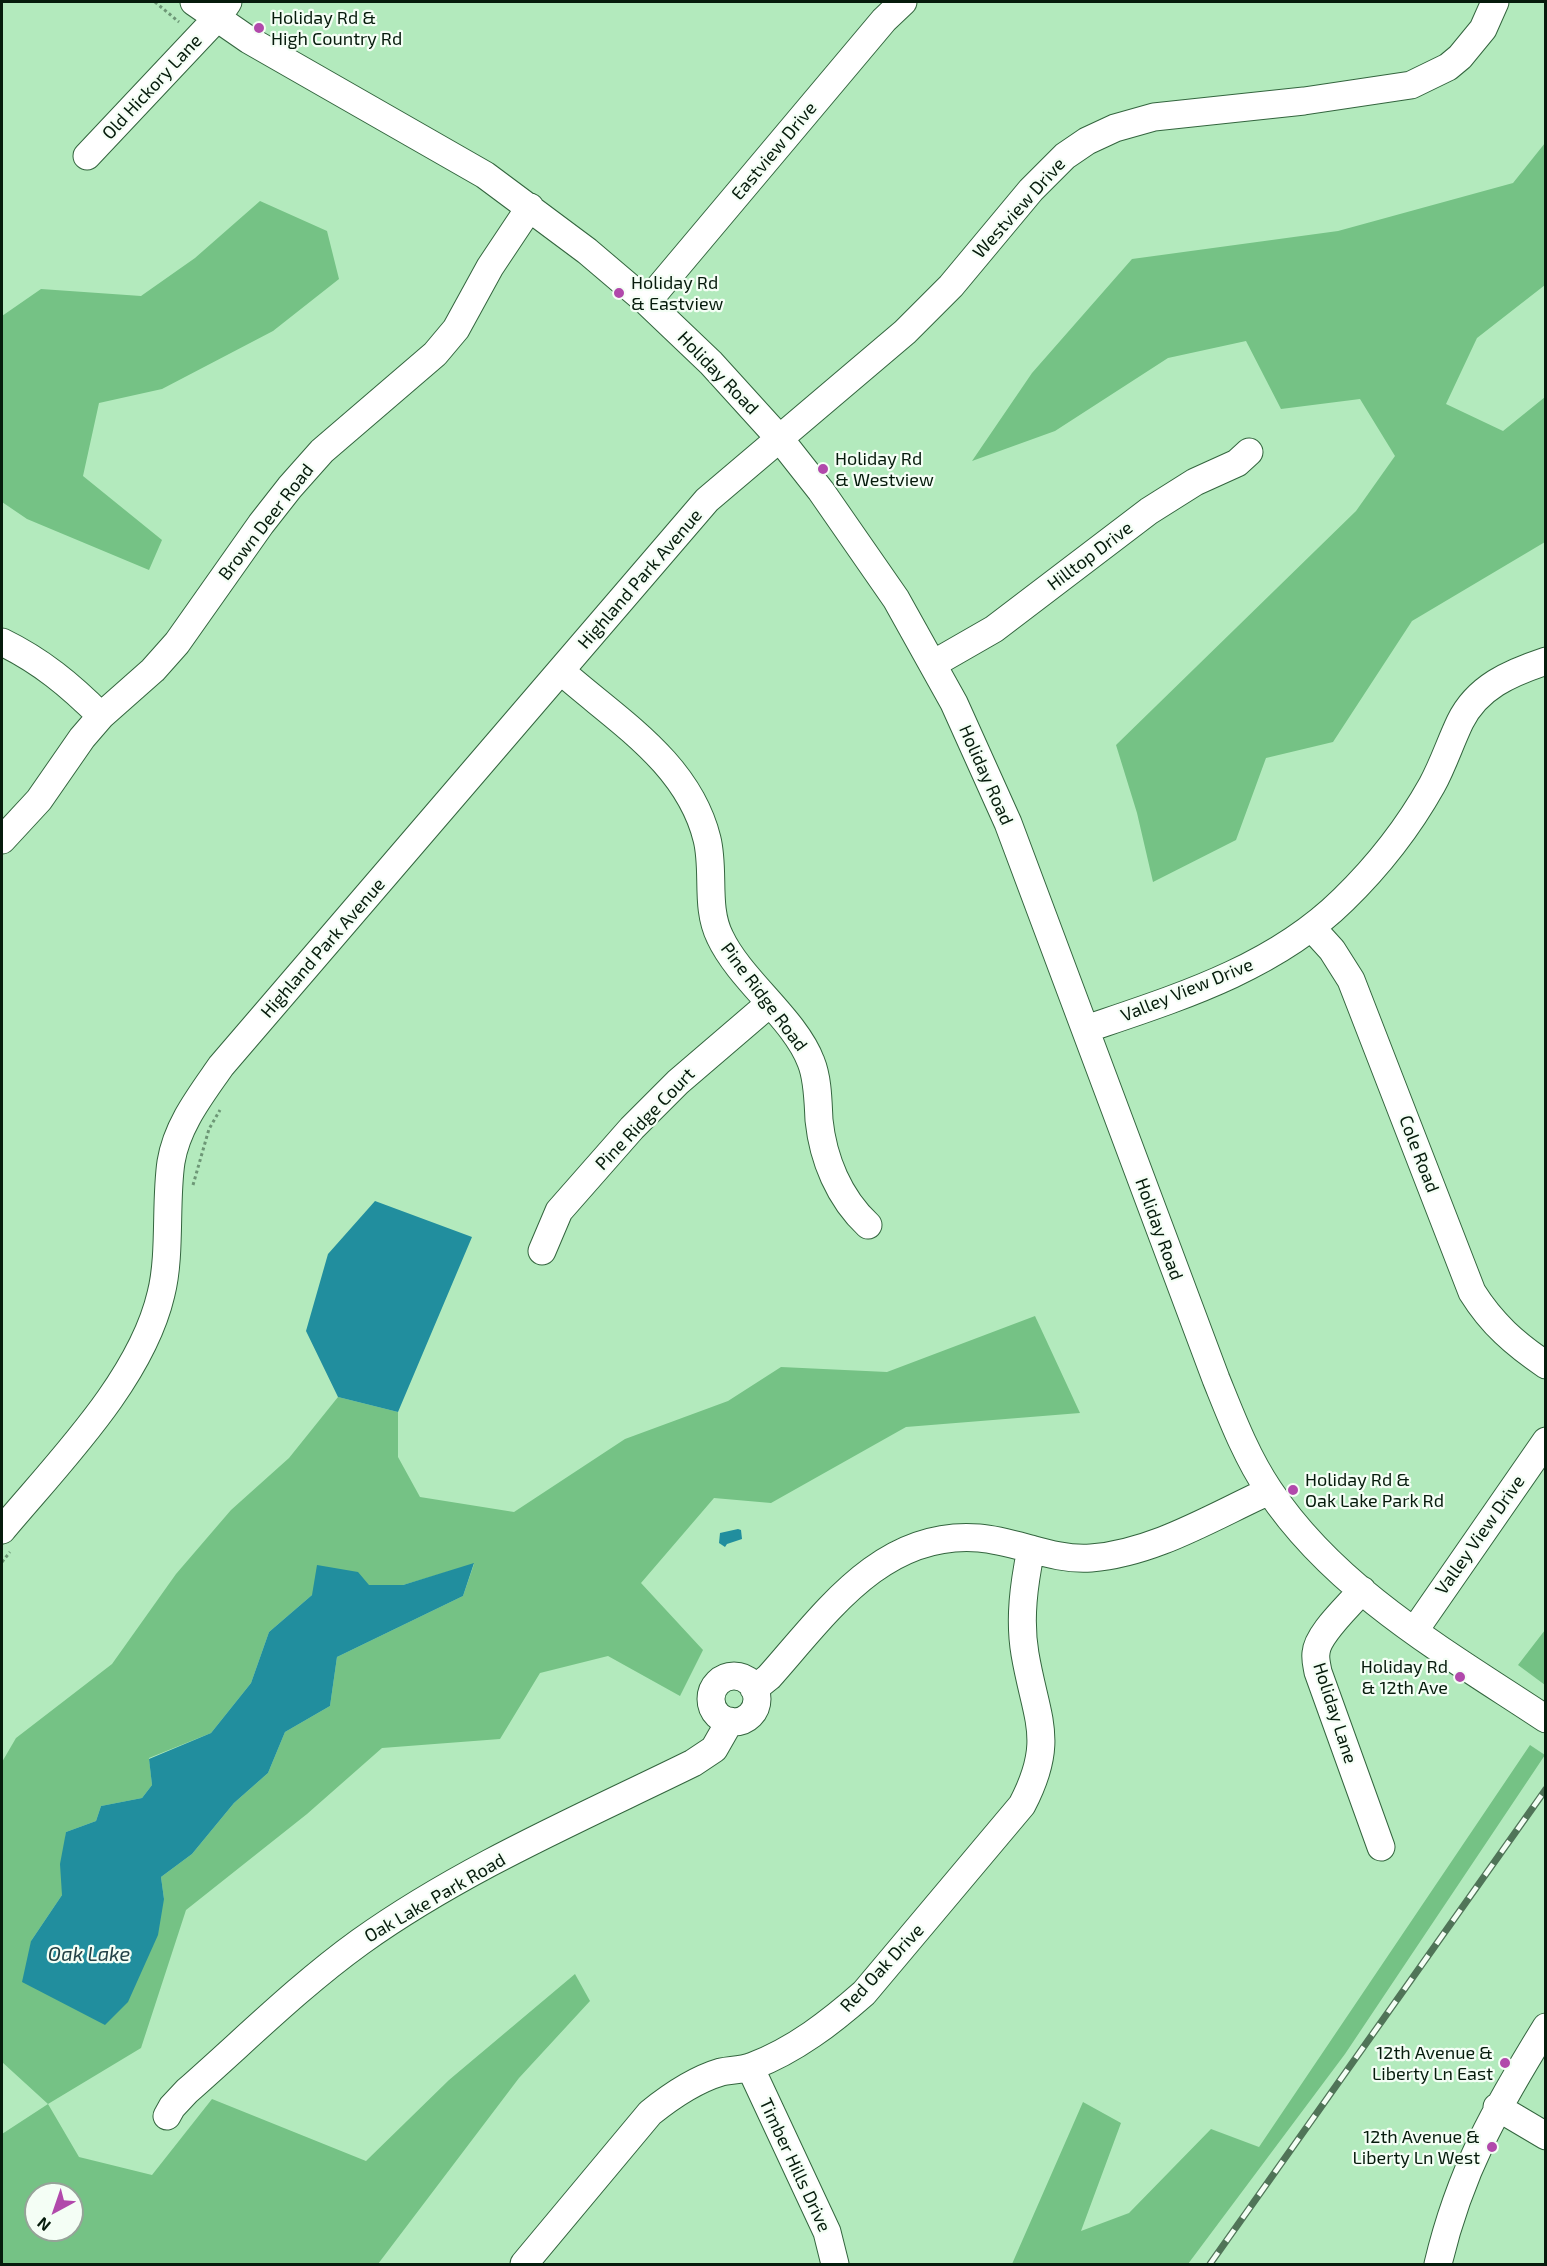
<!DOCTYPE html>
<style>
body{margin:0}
#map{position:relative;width:1547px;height:2266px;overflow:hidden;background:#b3eabd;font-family:"Exo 2",sans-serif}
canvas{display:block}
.frame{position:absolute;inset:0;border:3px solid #061b0c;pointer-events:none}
.north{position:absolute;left:24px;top:2182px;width:60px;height:60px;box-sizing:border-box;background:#f4fef5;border:2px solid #95a398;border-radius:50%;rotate:220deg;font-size:16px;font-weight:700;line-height:24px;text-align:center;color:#061b0c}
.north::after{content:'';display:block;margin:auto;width:21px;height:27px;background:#b149ab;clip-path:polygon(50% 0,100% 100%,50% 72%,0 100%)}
</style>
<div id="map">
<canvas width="1547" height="2266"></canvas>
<div class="frame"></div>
<div class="north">N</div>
</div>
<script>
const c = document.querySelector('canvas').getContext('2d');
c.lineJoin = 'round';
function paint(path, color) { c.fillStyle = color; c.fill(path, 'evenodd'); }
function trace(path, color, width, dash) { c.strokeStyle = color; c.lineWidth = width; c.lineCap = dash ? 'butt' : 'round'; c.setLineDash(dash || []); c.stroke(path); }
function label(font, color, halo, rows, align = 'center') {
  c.font = font + ' "Exo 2",sans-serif'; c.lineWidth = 4.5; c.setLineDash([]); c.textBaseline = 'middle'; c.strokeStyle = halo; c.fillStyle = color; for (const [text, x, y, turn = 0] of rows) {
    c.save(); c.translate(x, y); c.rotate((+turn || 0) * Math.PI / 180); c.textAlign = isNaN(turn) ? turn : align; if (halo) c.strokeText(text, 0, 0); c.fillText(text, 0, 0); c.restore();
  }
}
paint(new Path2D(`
 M1545,143V285L1477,338L1446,404L1503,431L1545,397V542L1412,621L1333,742L1266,758L1236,840L1153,882L1137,813L1116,745L1356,511L1395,456L1360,399L1281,409L1246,341L1168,358L1055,431L972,461L1032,373L1132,259L1338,231L1513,183Z
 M260,201L327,231L339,279L273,331L162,389L99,403L83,476L162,540L149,570L27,519L2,502V316L41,289L141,296L195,258Z
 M1035,1316L1080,1413L906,1427L771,1503L714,1498L641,1583L703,1650L680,1696L608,1656L540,1673L500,1739L382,1748L307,1814L186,1910L141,2048L48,2104L79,2157L152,2175L212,2099L366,2161L449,2080L575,1974L590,2001L519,2078L378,2264H2V2134L48,2104L2,2062V1762L16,1738L112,1664L176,1574L231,1510L289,1458L338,1397L398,1412V1457L420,1497L514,1512L625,1439L728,1401L781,1367L887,1372ZM474,1564L463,1596L337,1657L330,1706L285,1732L268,1773L234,1803L192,1854L161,1877L164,1899L31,1941L62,1895L66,1832L96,1821L101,1806L142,1798L152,1785L149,1758L211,1733L251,1683L269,1632L312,1595L369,1585H403ZM36,2194H72V2230H36Z
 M1545,1630V1685L1518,1665Z
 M1530,1745L1545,1755L1345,2054L1188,2264H1012L1083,2102L1121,2123L1081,2231L1129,2213L1211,2129L1259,2147Z`), '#75c285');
paint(new Path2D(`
 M375,1201L472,1237L398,1412L338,1397L306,1331L328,1254Z
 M738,1529L741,1530L742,1539L727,1544L725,1547L719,1543L720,1533Z
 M474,1563L463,1596L337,1657L330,1706L285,1732L268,1773L234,1803L192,1854L161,1877L164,1899L158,1935L128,2002L105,2025L22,1982L31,1941L62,1895L60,1864L66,1832L96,1821L101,1806L142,1798L152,1785L149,1759L211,1733L251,1683L269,1632L312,1595L317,1565L358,1572L369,1585H403Z`), '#218e9e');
const minor = new Path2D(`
 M194,2L249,40L485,175L587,251L647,302L711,363L780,439L821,491L896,599L954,703L1008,823L1216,1379C1231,1416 1246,1456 1269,1490C1335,1590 1448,1654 1546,1719
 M87,156L217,18L228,2
 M647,302L884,20L903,2
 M2,642C41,661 70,685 101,716
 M933,664L994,629L1149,511L1195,482L1237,463L1249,452
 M561,671C616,720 688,762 707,839C715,871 705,907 720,937C740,980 795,1019 811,1062C818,1079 818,1102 819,1120C823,1159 839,1198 868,1225
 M2,840L39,800L82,738L101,716L153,670L177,643L261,524L290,487L322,451L435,354L456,329L490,267L530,207
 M1312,928L1332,950L1351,980L1472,1292C1492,1324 1515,1344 1546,1365
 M1086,1029C1177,998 1273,969 1343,900C1377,867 1409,826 1432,785C1443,765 1450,743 1460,722C1477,687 1510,673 1546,661
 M542,1251L559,1211L632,1128L678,1082L769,1004
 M2,1530C58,1463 141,1380 161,1294C171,1255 165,1202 171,1162C177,1125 201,1095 221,1066L707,500L905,332L951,286L1031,190L1065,156L1087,141L1115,128L1154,117L1304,101L1411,85L1448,67L1460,57L1483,29L1495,2
 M1362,1590C1350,1605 1317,1634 1316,1653C1315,1659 1317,1666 1318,1672L1381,1847
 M1415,1630L1546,1441
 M711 1699a23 23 0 1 1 46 0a23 23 0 1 1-46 0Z
 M754,1689L769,1677C826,1613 882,1530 979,1538C1017,1541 1053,1561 1091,1558C1154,1553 1212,1517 1269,1491
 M750,2067L827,2232L835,2264
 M1497,2107L1546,2136
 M167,2116L172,2107L187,2091C244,2041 299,1986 360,1942C462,1869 581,1818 693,1763L714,1749L730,1721
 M524,2264L650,2113C671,2096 694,2080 721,2072C732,2070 743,2070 753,2066C795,2050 831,2022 864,1993L1022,1805C1056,1740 1036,1719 1025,1654C1019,1619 1024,1584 1031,1549
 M1438,2264C1460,2171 1496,2108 1546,2027`);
trace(minor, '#33653e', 29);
trace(new Path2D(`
 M155,2L179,22
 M193,1185L209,1129L220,1110
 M2,1562L10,1552`), '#6d9776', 3, [3, 3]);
trace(minor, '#fff', 27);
const rail = new Path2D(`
 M1210,2264L1546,1789`);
trace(rail, '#507458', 7);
trace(rail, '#f4fef5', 4.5, [14]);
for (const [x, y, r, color] of [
 [259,28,6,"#b149ab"],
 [619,293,6,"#b149ab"],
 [823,469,6,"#b149ab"],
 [1293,1490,6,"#b149ab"],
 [1460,1677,6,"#b149ab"],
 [1505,2063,6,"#b149ab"],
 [1492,2147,6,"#b149ab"]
]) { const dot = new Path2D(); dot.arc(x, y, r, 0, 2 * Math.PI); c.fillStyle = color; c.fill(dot); trace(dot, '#f4fef5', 2); }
label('18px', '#061b0c', '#f4fef5', [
 ["Holiday Rd &",271,18],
 ["High Country Rd",271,39],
 ["Holiday Rd",631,283],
 ["& Eastview",631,304],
 ["Holiday Rd",835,459],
 ["& Westview",835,480],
 ["Holiday Rd &",1305,1480],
 ["Oak Lake Park Rd",1305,1501],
 ["Holiday Rd",1448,1667,"right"],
 ["& 12th Ave",1448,1688,"right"],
 ["12th Avenue &",1493,2053,"right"],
 ["Liberty Ln East",1493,2074,"right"],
 ["12th Avenue &",1480,2137,"right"],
 ["Liberty Ln West",1480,2158,"right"]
], 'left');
label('18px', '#061b0c', '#f4fef5', [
 ["Old Hickory Lane",152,87,-47],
 ["Eastview Drive",774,151,-50],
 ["Westview Drive",1019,208,-48],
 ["Holiday Road",718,373,46],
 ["Brown Deer Road",266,522,-52],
 ["Hilltop Drive",1090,556,-37],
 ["Highland Park Avenue",640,579,-49],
 ["Holiday Road",986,775,66],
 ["Highland Park Avenue",323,948,-49],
 ["Valley View Drive",1187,990,-22],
 ["Pine Ridge Road",764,997,53],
 ["Pine Ridge Court",645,1119,-46],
 ["Cole Road",1419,1154,69],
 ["Holiday Road",1159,1229,70],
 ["Valley View Drive",1480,1535,-55],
 ["Holiday Lane",1335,1713,72],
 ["Oak Lake Park Road",435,1898,-30],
 ["Red Oak Drive",882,1968,-47],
 ["Timber Hills Drive",795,2165,65]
]);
label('italic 20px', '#224146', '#f4fef5', [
 ["Oak Lake",89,1954]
]);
</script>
